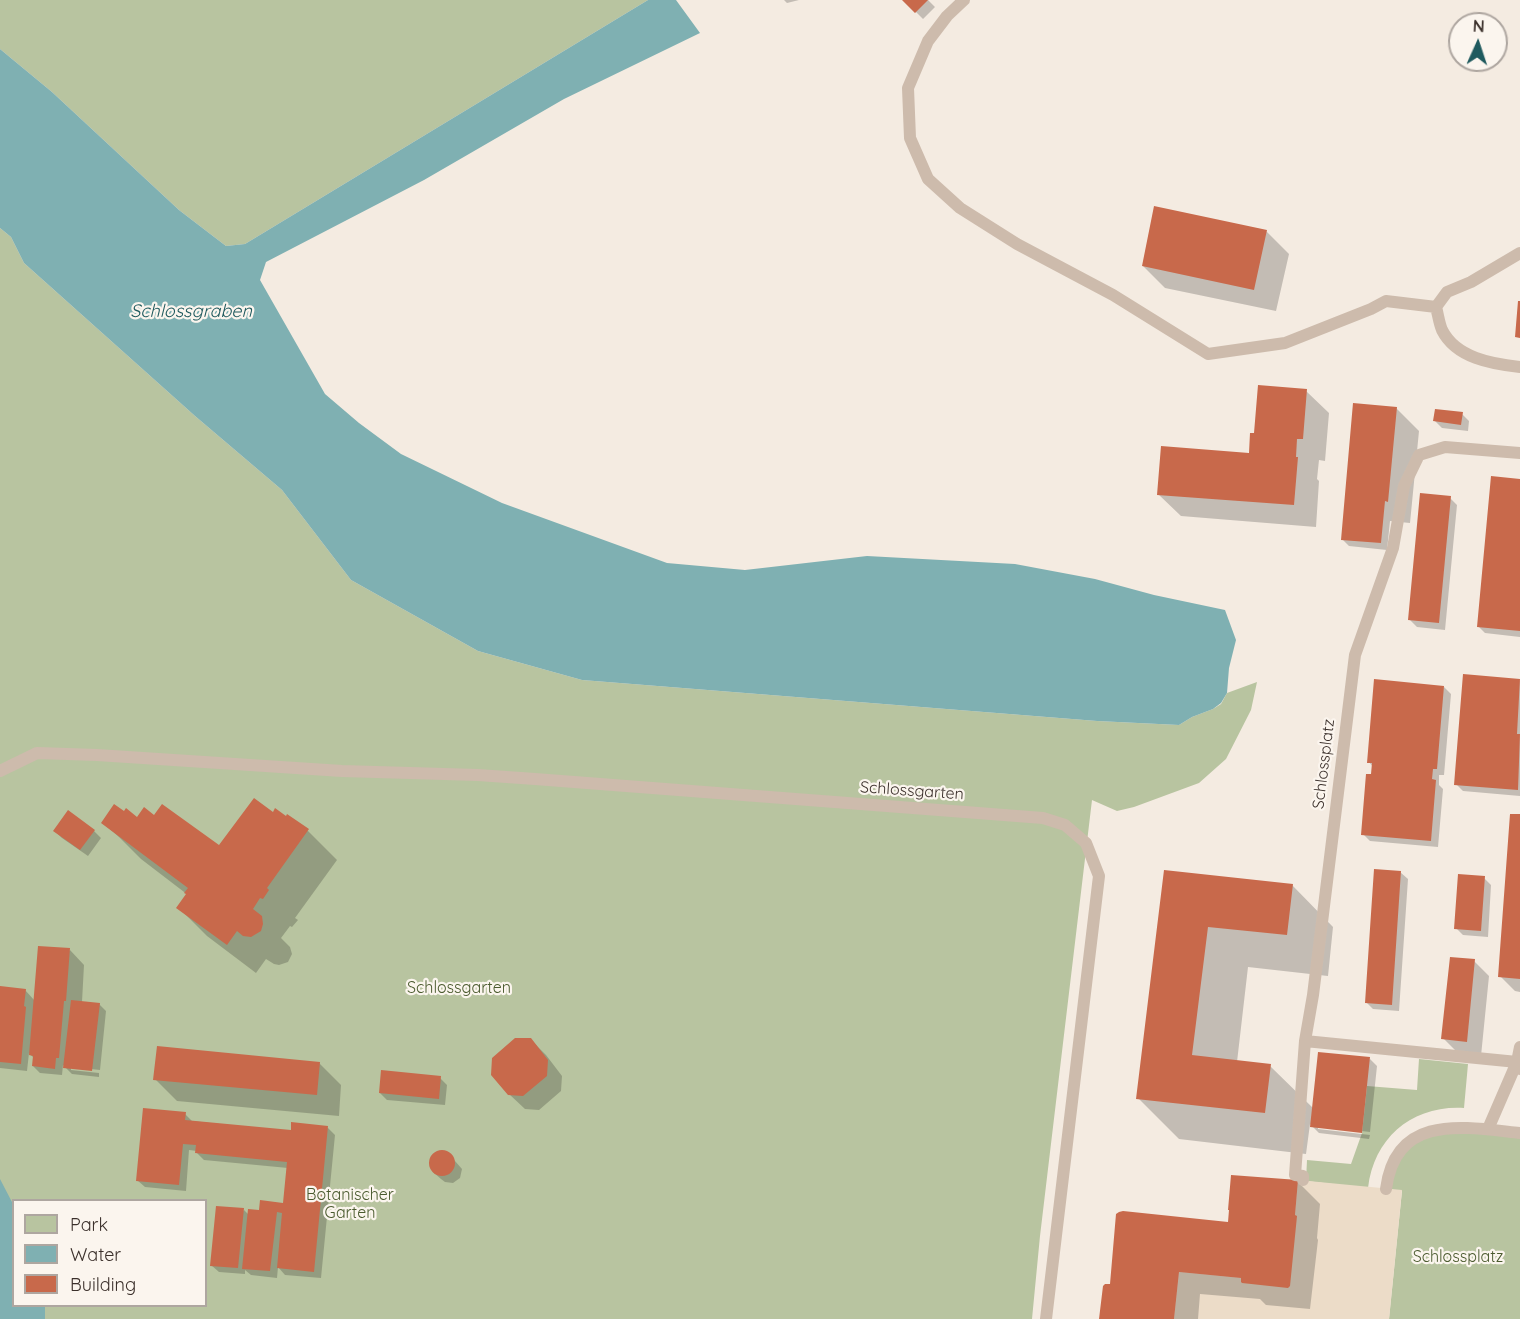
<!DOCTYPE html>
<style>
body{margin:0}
#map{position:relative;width:1520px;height:1319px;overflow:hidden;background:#f4ebe1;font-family:Quicksand,sans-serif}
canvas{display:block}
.legend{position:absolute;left:12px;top:1199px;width:195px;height:108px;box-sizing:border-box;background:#fbf5ee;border:2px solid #aea6a0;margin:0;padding:8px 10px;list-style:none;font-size:18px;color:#3b302b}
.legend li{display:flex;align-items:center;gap:12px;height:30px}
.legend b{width:30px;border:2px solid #aea6a0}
.north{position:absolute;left:1448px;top:12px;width:60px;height:60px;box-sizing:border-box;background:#fbf5ee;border:2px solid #aea6a0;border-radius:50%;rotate:3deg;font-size:16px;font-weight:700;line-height:24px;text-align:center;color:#3b302b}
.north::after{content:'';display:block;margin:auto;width:21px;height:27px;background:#1f5a5e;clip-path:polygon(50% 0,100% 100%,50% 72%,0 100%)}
</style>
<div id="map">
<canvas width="1520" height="1319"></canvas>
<ul class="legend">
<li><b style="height:16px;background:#b8c4a0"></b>Park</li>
<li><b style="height:16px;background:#7fb0b2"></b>Water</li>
<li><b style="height:16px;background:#c8694b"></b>Building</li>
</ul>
<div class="north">N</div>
</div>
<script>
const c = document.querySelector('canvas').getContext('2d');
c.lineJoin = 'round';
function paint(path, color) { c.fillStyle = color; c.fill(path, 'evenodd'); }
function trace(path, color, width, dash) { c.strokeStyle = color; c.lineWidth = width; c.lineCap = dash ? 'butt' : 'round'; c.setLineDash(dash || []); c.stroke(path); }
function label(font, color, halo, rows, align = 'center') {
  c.font = font + ' Quicksand,sans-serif'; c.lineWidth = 4.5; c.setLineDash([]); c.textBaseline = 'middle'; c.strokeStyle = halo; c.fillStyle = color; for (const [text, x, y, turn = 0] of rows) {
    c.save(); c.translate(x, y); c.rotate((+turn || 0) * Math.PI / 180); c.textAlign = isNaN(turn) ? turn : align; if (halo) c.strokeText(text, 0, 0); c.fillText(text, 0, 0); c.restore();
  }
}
paint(new Path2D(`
 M0,0H648L245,244L226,246L179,210L52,92L0,49Z
 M0,228L11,237L24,263L195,416L282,490L351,580L478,651L582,680L1097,721L1179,725L1192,717L1213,709L1221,704L1227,693L1257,682L1251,710L1226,759L1199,783L1134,807L1117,811L1092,800L1040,1236L1032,1319H0ZM14,1200H206V1306H14Z
 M1419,1059L1468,1064L1464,1108C1413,1105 1374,1137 1368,1188L1306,1181L1307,1160L1351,1164L1362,1133L1367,1086L1417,1090Z
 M1431,1130L1520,1133V1319H1389L1402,1191L1386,1189L1393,1161Z`), '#b8c4a0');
paint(new Path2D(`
 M1298,1180L1402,1190L1389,1319H1174L1179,1272L1241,1278V1282L1243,1283L1295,1215Z`), '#ecdcc8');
paint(new Path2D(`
 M648,0H676L700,33L564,99L424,180L266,262L260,280L325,394L359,423L401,454L502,503L667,563L745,570L867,556L1015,564L1095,579L1154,595L1225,610L1236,640L1229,668L1227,693L1221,703L1213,709L1192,717L1179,725L1097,721L582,680L478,651L351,580L282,490L195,416L24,263L11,237L0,228V49L52,92L179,210L226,246L245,244Z
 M0,1179L13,1204L14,1306H45V1319H0Z`), '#7fb0b2');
paint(new Path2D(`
 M784,0H799L787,3Z
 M904,0H928L935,7L923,19Z
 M1266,231L1289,254L1276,311L1165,288L1143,266Z
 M1306,391L1329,413L1325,461L1319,460L1317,479L1319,481L1316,527L1181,516L1158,494L1250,454L1256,435Z
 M1396,408L1419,431L1410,523L1390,521L1387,550L1349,546L1342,539Z
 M1462,414L1469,421L1468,431L1442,428L1435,421Z
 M1520,481V637L1485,633L1478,626Z
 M1450,498L1457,505L1445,630L1417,627L1410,620Z
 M1465,676L1520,681V796L1463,791L1456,784Z
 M1444,687L1451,694L1444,775H1439V785L1443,789L1438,847L1370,841L1363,834L1373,776V767L1369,762Z
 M273,814L308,831L337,860L295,918L298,920L292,927L290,926L281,938L290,947L292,954L288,962L279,965L274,964L266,959L256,973L207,936L178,907L188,895L141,859L119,837L103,823L155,817L220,847Z
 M1520,816V992L1515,991L1500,976Z
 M55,831H94L101,838L88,856L62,838Z
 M1165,872L1292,885L1333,927L1328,976L1248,967L1237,1062L1270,1066L1314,1109L1370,1059L1377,1066L1370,1132L1318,1126V1129L1370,1135L1369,1139L1319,1133L1310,1124L1306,1154L1179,1139L1138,1098Z
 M1400,872L1408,879L1399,1011L1373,1009L1366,1002Z
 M1484,878L1491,885L1488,937L1463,935L1456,928Z
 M70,950L84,965L82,1002L99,1004L106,1011L100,1070L71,1067V1070L99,1073V1077L72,1074L63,1065L62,1075L40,1073L33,1066L34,1058L29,1053L27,1071L0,1068V988L25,990L35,1001Z
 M1474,961L1489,976L1481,1056L1458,1053L1443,1038Z
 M531,1040L546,1055L562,1076L561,1091L539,1110L525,1109L509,1094Z
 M319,1063L341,1085L339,1116L177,1101L155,1079Z
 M440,1078L447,1085L445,1105L387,1100L380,1093Z
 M185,1114L192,1121L292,1132L328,1128L335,1135L321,1278L285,1275L278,1267L277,1278L251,1275L245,1270V1274L219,1272L211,1265L244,1210L249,1215L284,1204L288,1168L204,1160L197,1153V1151L189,1150L186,1191L145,1187L137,1180Z
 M442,1151L448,1153L462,1169L460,1178L453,1183L445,1182L441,1179L433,1172L430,1166L431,1158L438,1152Z
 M1298,1182L1320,1204L1317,1238L1318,1240L1310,1309L1266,1305L1260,1299L1200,1294L1198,1319H1101L1111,1285L1229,1224Z`), '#0003');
paint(new Path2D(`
 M902,0H928L915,13Z
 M1154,206L1267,230L1254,290L1142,266Z
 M1518,301H1520V338L1515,337Z
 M1258,385L1307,389L1303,439H1297L1296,457H1298L1294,505L1157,495L1161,446L1249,453L1250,433H1254Z
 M1353,403L1397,407L1388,502L1385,501L1381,543L1341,540Z
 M1435,409L1463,412L1461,425L1433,421Z
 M1491,476L1520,479V631L1477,627Z
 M1420,493L1451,496L1439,623L1408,620Z
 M1463,674L1520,679L1517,734H1520L1518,790L1454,785Z
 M1374,679L1444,686L1437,769H1433L1432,779L1436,780L1431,841L1361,835L1366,774H1371L1372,763H1367Z
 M254,798L273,812L275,808L286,816L287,814L309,829L267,888L269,890L263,899L260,898L253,909L262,916L263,924L261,931L251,937L243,936L237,931L227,945L176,908L186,894L184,893L188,888L101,823L114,804L124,811L126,808L137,817L144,807L154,815L162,804L219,845Z
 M68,810L95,830L80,850L53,831Z
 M1510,814H1520V979L1498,977Z
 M1374,869L1401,871L1392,1005L1365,1003Z
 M1164,870L1293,884L1287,935L1208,927L1192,1055L1271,1064L1265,1113L1136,1099Z
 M1458,874L1485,876L1481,931L1454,929Z
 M38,946L70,948L66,1001H64L59,1058H56L55,1069L32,1066L33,1056L29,1055Z
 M1450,957L1475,959L1467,1042L1441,1039Z
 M0,986L26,989L24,1006L26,1007L21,1064L0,1062Z
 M71,1000L100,1003L92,1071L63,1068Z
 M515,1038H531L548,1060L547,1076L523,1096L508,1095L491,1075L492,1058Z
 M157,1046L320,1062L317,1095L153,1080Z
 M1318,1052L1370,1057L1362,1133L1310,1127Z
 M381,1070L441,1076L439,1099L379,1093Z
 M143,1108L186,1112L185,1120L291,1130V1122L328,1126L314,1272L277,1268L282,1213L277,1212L270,1271L242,1269L248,1209L259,1210L260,1200L283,1203L287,1162L195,1153L196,1145L183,1144L179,1185L136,1181Z
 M429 1163a13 13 0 1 1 26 0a13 13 0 1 1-26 0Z
 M1231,1175L1298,1180L1295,1215L1297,1216L1290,1286L1288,1288L1242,1283L1241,1282V1278L1179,1272L1174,1319H1099L1103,1286L1105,1284H1110L1116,1214L1119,1212L1123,1211L1228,1222L1229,1210H1228Z
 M216,1206L244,1208L238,1268L210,1266Z`), '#c8694b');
trace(new Path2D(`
 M964,0L947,16L928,41L908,88L910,138L928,179L960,208L1017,244L1113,295L1208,354L1285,343L1371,309L1386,301L1436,307L1447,292L1471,282L1520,253
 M1436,307C1438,314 1439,323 1442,330C1456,358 1492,364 1520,367
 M0,771L37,753L97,755L342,771L478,775L535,779L1043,818L1065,825L1086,843L1099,876L1046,1319
 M1305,1041L1517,1062L1520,1069
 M1488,1129L1517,1062L1520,1047
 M1303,1180V1176L1295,1175L1305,1041L1313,995L1355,655L1393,548L1404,486L1419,455L1445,447L1520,453
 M1386,1189C1396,1113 1464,1127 1520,1133`), '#cdbbac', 12);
label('16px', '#3b302b', '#fbf5ee', [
 ["Schlossplatz",1324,764,-83],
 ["Schlossgarten",912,791,4]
]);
label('16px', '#4a5a2e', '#fbf5ee', [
 ["Schlossgarten",459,988],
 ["Botanischer",350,1195],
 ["Garten",350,1213],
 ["Schlossplatz",1458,1257]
]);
label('italic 18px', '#1f5a5e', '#fbf5ee', [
 ["Schlossgraben",191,312]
]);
</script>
